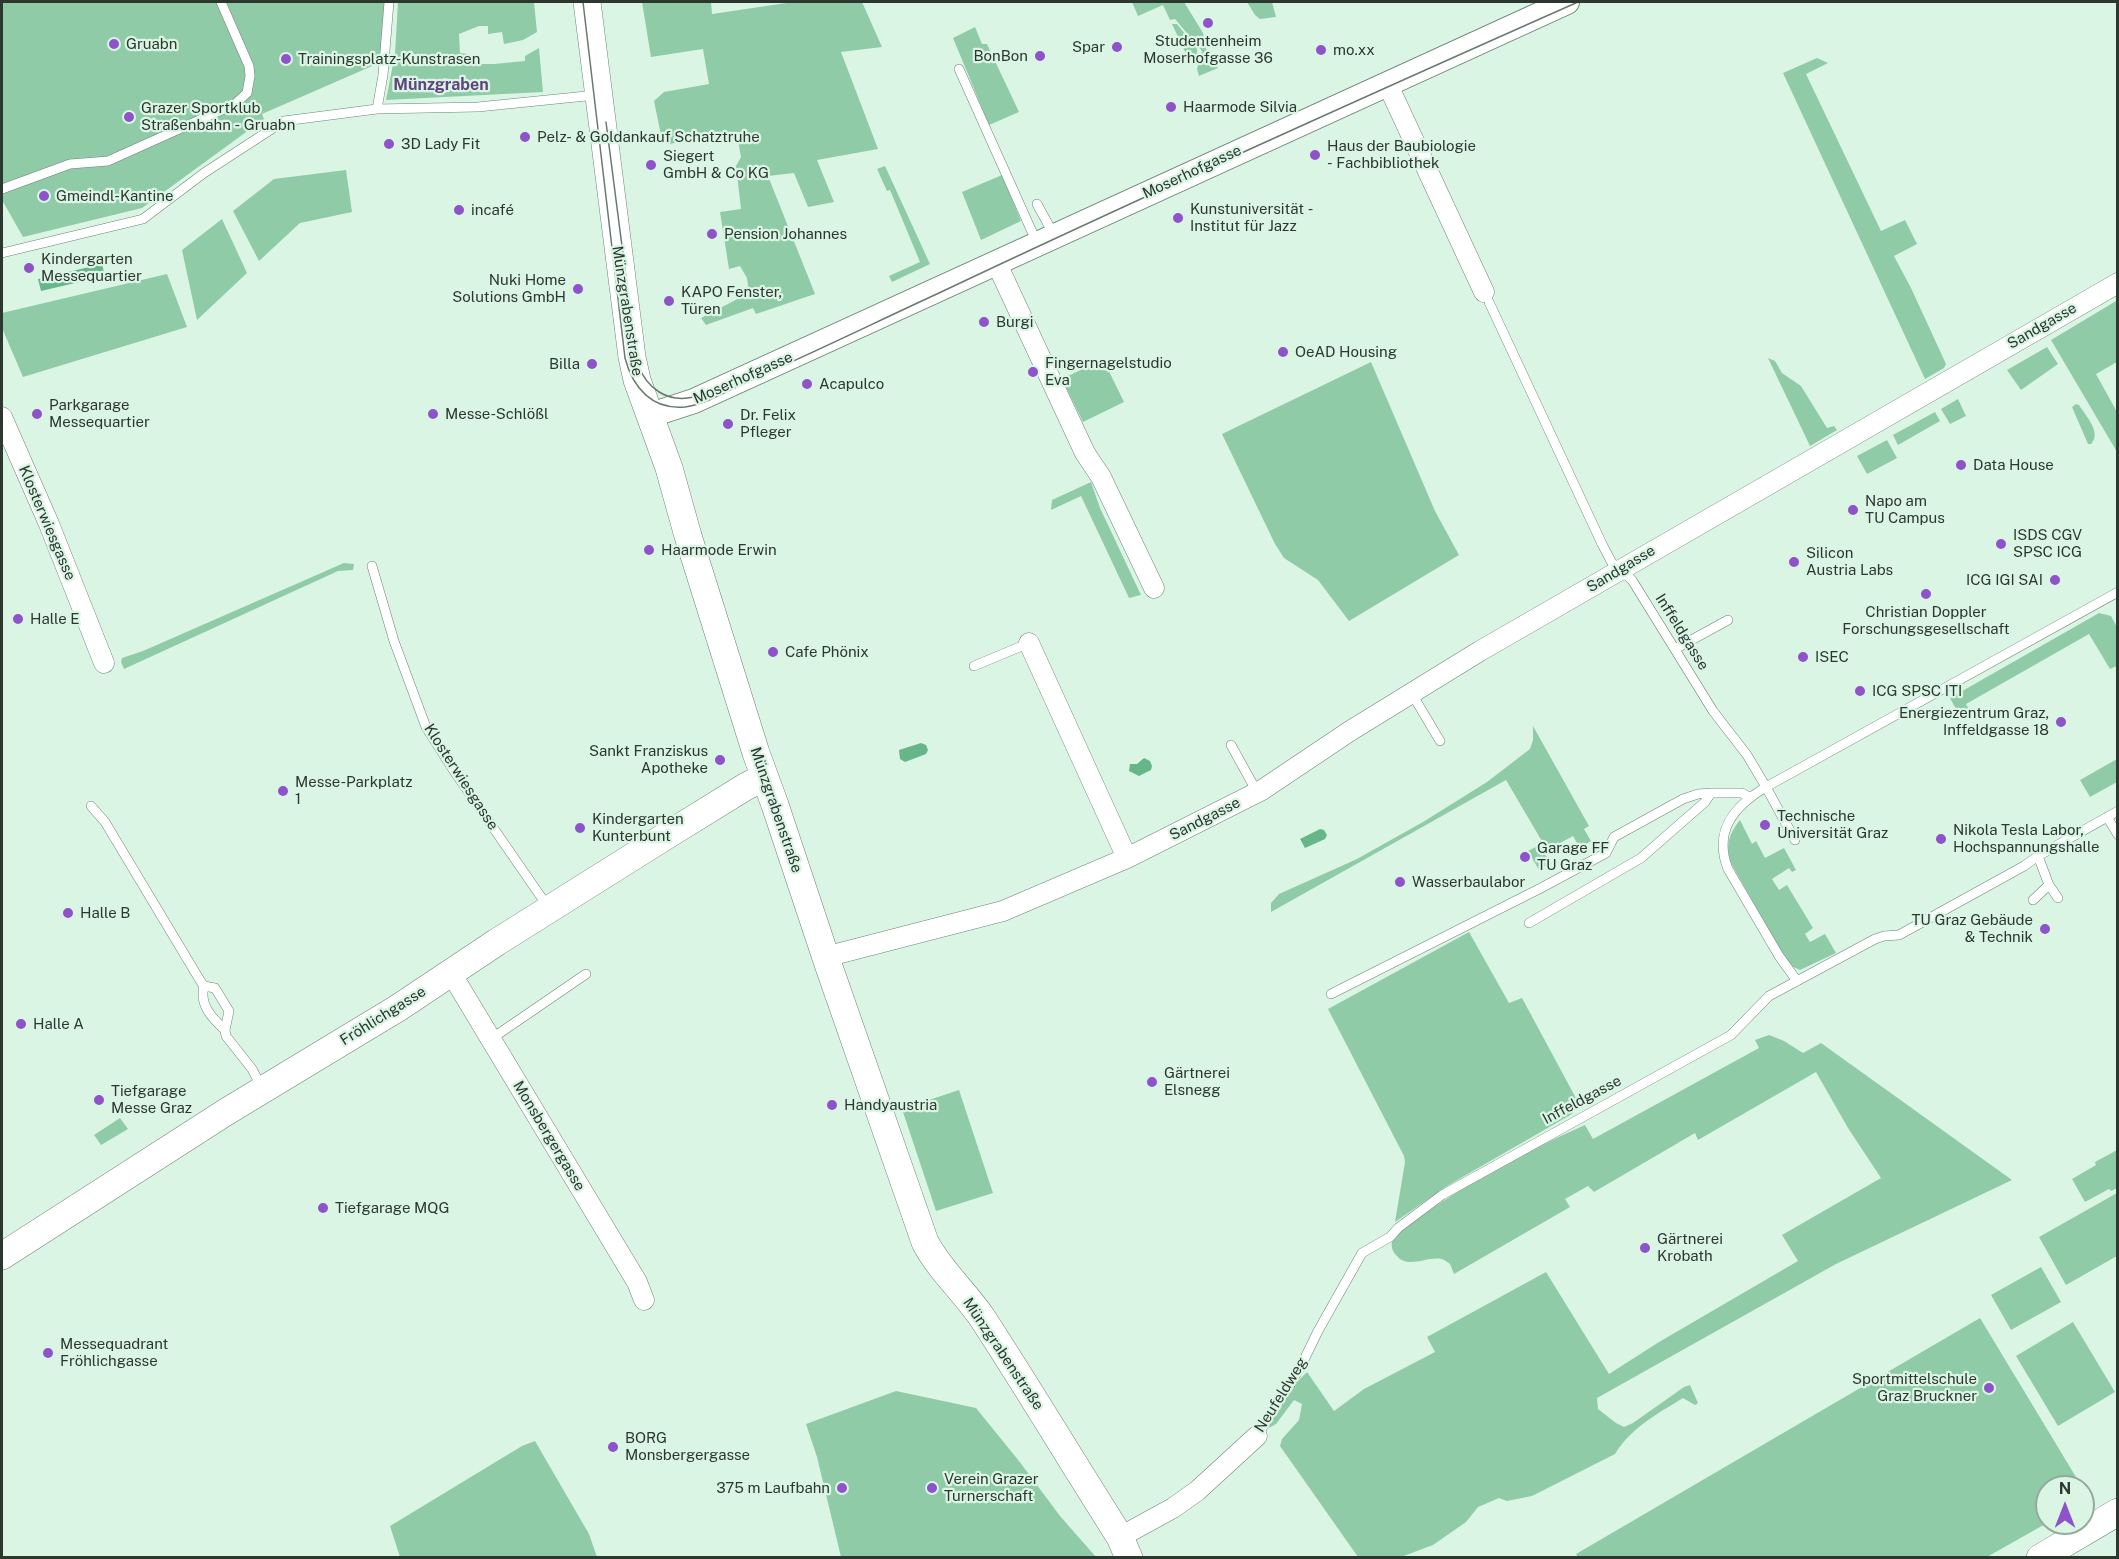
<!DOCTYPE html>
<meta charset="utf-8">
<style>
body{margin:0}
#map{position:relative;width:2119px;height:1559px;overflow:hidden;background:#dbf5e5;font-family:"Public Sans",sans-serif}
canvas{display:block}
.frame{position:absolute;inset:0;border:3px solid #2c3730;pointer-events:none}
.north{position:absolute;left:2035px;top:1475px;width:60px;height:60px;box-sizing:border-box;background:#dbf5e5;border:2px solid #95a99d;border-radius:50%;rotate:0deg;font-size:16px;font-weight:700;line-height:24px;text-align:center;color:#2c3730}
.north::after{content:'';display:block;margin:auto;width:21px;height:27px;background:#8e53c9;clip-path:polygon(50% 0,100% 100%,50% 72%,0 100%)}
</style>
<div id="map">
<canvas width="2119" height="1559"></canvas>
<div class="frame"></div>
<div class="north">N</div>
</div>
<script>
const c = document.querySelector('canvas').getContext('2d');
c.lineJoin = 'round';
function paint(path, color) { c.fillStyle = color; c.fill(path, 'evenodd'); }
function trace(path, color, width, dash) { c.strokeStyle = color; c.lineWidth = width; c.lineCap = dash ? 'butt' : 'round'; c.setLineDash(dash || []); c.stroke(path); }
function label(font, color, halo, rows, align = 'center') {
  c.font = font + ' "Public Sans",sans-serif'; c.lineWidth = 4.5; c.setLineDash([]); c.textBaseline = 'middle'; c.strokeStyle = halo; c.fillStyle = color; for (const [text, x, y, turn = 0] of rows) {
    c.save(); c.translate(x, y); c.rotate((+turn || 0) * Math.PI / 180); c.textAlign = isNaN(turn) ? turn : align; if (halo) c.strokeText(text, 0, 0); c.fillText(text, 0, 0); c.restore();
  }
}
paint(new Path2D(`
 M2,2H385L384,32L379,63L262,114L264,119L142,208L23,237L2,200Z
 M398,2H534L537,32L523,40L504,44L502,32L488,34V26H479L459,34L460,53L469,54V64H494L525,61V56L539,48L543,92L386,100L395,54Z
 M642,2H711L712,14L793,2H862L882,47L841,52L878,149L817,160L834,202L808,207L794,173L768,176L815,294L756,314L753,308L706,325L701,318L749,293L747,278L740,266L729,269L720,212L741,209L736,166L741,157L737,135L668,144L662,140L654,101L664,92L709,84L703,49L651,57Z
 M1132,2H1184L1203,33L1206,49L1218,68L1199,76L1197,69L1202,51L1175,19L1170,20L1163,5L1138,16Z
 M1247,2H1272L1276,17L1260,19L1255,15Z
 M1172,24H1177L1197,49V55L1188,58Z
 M975,27L982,44H987L1019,112L989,125L953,38Z
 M1817,58L1828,63L1806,74L1881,231L1905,220L1917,244L1894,256L1911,288L1946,364L1944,368L1925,379L1783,73Z
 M885,166L930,264L892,282L889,276L920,262L890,190L887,191L877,169Z
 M346,170L352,212L300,223L259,261L233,211L274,179Z
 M1002,175L1021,221L981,240L962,192Z
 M222,219L247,273L197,320L182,250Z
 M167,274L187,327L23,377L2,328V313Z
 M2116,301L2117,362L2096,374L2117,412V452L2051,340Z
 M2047,347L2058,364L2021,390L2007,370Z
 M1768,358L1775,361L1782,373L1801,386L1827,428L1834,426L1837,430L1810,446Z
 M1103,359L1124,402L1083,422L1062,379Z
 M1371,362L1435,511L1459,555L1349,621L1318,580L1284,558L1275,544L1222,434Z
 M1958,399L1966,416L1950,424L1941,409Z
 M2076,404L2079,405C2086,416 2102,433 2091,444H2088L2072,407Z
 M1935,412L1940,421L1898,445L1893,435Z
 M1887,440L1897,458L1867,474L1857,456Z
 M1091,482L1100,508L1141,595L1129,598L1081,496L1051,510L1052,500Z
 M344,563L354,564L353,570L338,571L124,669L121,662L122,658L143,651Z
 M2099,613L2111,616L2117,627V666L2110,669L2089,634L1966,704L1972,715L1962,720L1950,698Z
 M1533,726L1589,826L1584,829L1591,841L1580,848L1573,836L1544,852L1550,863L1539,870L1528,851L1543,843L1506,780L1271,912V903L1279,894L1357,859L1423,822L1487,782L1530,749L1533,740Z
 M2117,759V782L2090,797L2080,780Z
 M1740,820L1752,844L1756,841L1765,858L1784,848L1796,870L1792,872L1789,868L1772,879L1779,890L1787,885L1813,928L1805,934L1810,942L1825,934L1836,953L1800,970L1789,965L1732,865C1725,847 1728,835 1740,820Z
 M1469,932L1509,1003L1522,998L1577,1100V1107L1572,1114L1447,1186L1395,1222L1405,1162L1404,1156L1328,1009Z
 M1769,1035L1784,1041L1803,1053L1821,1043L2012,1180L1836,1264L1597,1398L1598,1409L1616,1423L1624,1427L1633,1423L1684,1387L1690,1385L1698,1403L1695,1405L1683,1398C1657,1414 1631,1428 1615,1454L1532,1496L1507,1501L1499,1498L1478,1507L1466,1522L1433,1545L1401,1557H1358L1280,1446L1282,1439L1299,1420L1302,1404L1294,1400L1276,1424L1267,1429V1426L1293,1386L1307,1372L1334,1411L1364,1389L1435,1352L1427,1337L1546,1272L1609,1374L1659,1342L1798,1261L1782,1235L1881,1178L1848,1128L1816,1072L1698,1140L1695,1133L1594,1192L1588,1186L1565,1199L1570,1207L1454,1274L1450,1264C1449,1263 1443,1259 1442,1259C1426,1256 1408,1270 1396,1255C1391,1250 1391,1244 1393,1237C1452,1191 1517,1155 1585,1125L1593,1139L1759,1048L1755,1040Z
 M959,1090L993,1193L936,1211L902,1109Z
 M120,1118L128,1129L101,1145L94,1135Z
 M2117,1150V1188L2111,1191L2109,1189L2085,1202L2072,1179L2096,1165L2095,1162Z
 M2117,1193V1256L2066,1285L2039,1237Z
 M2041,1267L2061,1302L2011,1330L1991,1295Z
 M1980,1318L2082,1487H2047V1523L1987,1557H1578L1576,1554Z
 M2073,1322L2115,1392L2058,1426L2016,1356Z
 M896,1391L976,1408L1019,1461L1060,1516L1096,1557H841L817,1457L806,1424Z
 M535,1441L589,1534L597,1557H400L390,1526L522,1446Z`), '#90cba8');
paint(new Path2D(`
 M102,264L105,276L41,291L38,279Z
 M921,743L926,745L928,750L926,754L905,762L900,759L899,750Z
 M1144,758L1150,761L1152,766L1151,770L1139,776L1129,771L1130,764H1137Z
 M1320,829L1324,830L1327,835L1325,839L1305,848L1300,839Z`), '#66b68a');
const service = new Path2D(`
 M959,69L1037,243
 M377,109L383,75L389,2
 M2,189L70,164L108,161L235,104L247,93L250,76L249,66L221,2
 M1037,204L1054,235
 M2,253L143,219L204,173L284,121L377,109L478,107L596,95
 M1489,302L1602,544L1612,563L1632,580L1713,711L1747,755L1766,787C1734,806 1713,831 1728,869L1779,956L1797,981
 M372,566L394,641L426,727L456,774L548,907
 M1675,649L1728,620
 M974,666L1029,643
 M1412,694L1440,741
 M1231,745L1257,792
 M91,806L105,822L201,982L204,986L215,988L229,1011L225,1030L226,1036L252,1069L262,1088
 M2107,817L2118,835
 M1795,840L1766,787L2118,592
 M2038,856L2049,885L2058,898
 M2033,900L2049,885
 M1529,923L1641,858L1705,802L1711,793
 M204,986C199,1005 212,1018 225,1030
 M1331,994L1541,888L1606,853L1614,837L1683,799L1698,794L1711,793H1742L1749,797
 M491,1039L586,974
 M1257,1436L1301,1366L1318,1331L1362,1253L1390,1237L1398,1228L1442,1195L1731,1035L1769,996L1875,939L1884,936L1899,935L2024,866L2038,856L2118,811`);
const minor = new Path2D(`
 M1387,83L1484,292
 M996,262L1085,453L1101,477L1154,588
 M2,417L49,524L104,663
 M1029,643L1127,858
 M825,957L1003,911L1127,858L1262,790L1350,731L1480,651L2118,283
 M451,973L637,1282L644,1300
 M1120,1537L1173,1508L1197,1491L1257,1436`);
const tertiary = new Path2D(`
 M651,415L694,401L1567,2`);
const secondary = new Path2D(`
 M587,2L632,357L637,380L669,468L688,536L756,753L775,805L828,964L925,1242C940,1271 965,1292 983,1319C1030,1391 1074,1465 1120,1537L1129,1558
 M2,1256L226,1112L398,1008L497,942L661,839L745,787L764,777
 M2040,1558L2118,1512`);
trace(service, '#6c8476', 10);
trace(minor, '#6c8476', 21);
trace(tertiary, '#6c8476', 26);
trace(secondary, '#6c8476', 28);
trace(service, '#fff', 9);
trace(minor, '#fff', 20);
trace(tertiary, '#fff', 24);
trace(secondary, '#fff', 27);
trace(new Path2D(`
 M583,2L625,358C633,388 652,410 685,407C707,404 729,390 749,381C813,353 876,322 939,293C1150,193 1364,97 1578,2
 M606,122L637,363C647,389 667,403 694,397`), '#69796f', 1.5);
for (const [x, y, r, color] of [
 [1208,23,6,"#8e53c9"],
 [114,44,6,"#8e53c9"],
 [1117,47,6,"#8e53c9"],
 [1321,50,6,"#8e53c9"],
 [1040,56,6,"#8e53c9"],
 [286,59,6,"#8e53c9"],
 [1171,107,6,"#8e53c9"],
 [129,117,6,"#8e53c9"],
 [525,137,6,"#8e53c9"],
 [389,144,6,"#8e53c9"],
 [1315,155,6,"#8e53c9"],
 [651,165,6,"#8e53c9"],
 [44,196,6,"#8e53c9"],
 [459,210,6,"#8e53c9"],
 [1178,218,6,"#8e53c9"],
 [712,234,6,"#8e53c9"],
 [29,268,6,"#8e53c9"],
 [578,289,6,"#8e53c9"],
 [669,301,6,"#8e53c9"],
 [984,322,6,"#8e53c9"],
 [1283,352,6,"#8e53c9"],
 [592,364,6,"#8e53c9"],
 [1033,372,6,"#8e53c9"],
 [807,384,6,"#8e53c9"],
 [37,414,6,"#8e53c9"],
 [433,414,6,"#8e53c9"],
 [728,424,6,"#8e53c9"],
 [1961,465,6,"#8e53c9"],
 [1853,510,6,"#8e53c9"],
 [2001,544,6,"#8e53c9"],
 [649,550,6,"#8e53c9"],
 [1794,562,6,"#8e53c9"],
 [2055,580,6,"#8e53c9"],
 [1926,594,6,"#8e53c9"],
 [18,619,6,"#8e53c9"],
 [773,652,6,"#8e53c9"],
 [1803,657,6,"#8e53c9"],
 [1860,691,6,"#8e53c9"],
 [2061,722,6,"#8e53c9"],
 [720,760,6,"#8e53c9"],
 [283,791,6,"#8e53c9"],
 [1765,825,6,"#8e53c9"],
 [580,828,6,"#8e53c9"],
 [1941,839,6,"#8e53c9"],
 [1525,857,6,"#8e53c9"],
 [1400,882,6,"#8e53c9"],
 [68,913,6,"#8e53c9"],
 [2045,929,6,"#8e53c9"],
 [21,1024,6,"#8e53c9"],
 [1152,1082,6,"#8e53c9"],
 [99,1100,6,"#8e53c9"],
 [832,1105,6,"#8e53c9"],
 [323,1208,6,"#8e53c9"],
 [1645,1248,6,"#8e53c9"],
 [48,1353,6,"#8e53c9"],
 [1989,1388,6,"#8e53c9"],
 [613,1447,6,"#8e53c9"],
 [842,1488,6,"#8e53c9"],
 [932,1488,6,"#8e53c9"]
]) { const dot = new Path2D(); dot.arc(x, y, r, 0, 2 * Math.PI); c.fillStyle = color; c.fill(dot); trace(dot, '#dbf5e5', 2); }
label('15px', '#2c3730', '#dbf5e5', [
 ["Studentenheim",1208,41,"center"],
 ["Moserhofgasse 36",1208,58,"center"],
 ["Gruabn",126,44],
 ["Spar",1105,47,"right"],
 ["mo.xx",1333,50],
 ["BonBon",1028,56,"right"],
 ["Trainingsplatz-Kunstrasen",298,59],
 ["Haarmode Silvia",1183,107],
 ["Grazer Sportklub",141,108],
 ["Straßenbahn - Gruabn",141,125],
 ["Pelz- & Goldankauf Schatztruhe",537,137],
 ["3D Lady Fit",401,144],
 ["Haus der Baubiologie",1327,146],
 ["- Fachbibliothek",1327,163],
 ["Siegert",663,156],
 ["GmbH & Co KG",663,173],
 ["Gmeindl-Kantine",56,196],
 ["Kunstuniversität -",1190,209],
 ["Institut für Jazz",1190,226],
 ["incafé",471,210],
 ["Pension Johannes",724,234],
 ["Kindergarten",41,259],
 ["Messequartier",41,276],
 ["Nuki Home",566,280,"right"],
 ["Solutions GmbH",566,297,"right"],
 ["KAPO Fenster,",681,292],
 ["Türen",681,309],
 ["Burgi",996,322],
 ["OeAD Housing",1295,352],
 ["Fingernagelstudio",1045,363],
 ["Eva",1045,380],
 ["Billa",580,364,"right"],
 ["Acapulco",819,384],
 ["Parkgarage",49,405],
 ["Messequartier",49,422],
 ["Messe-Schlößl",445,414],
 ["Dr. Felix",740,415],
 ["Pfleger",740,432],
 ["Data House",1973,465],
 ["Napo am",1865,501],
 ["TU Campus",1865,518],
 ["ISDS CGV",2013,535],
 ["SPSC ICG",2013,552],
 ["Haarmode Erwin",661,550],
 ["Silicon",1806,553],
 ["Austria Labs",1806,570],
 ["ICG IGI SAI",2043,580,"right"],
 ["Christian Doppler",1926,612,"center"],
 ["Forschungsgesellschaft",1926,629,"center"],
 ["Halle E",30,619],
 ["Cafe Phönix",785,652],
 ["ISEC",1815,657],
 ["ICG SPSC ITI",1872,691],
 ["Energiezentrum Graz,",2049,713,"right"],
 ["Inffeldgasse 18",2049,730,"right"],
 ["Sankt Franziskus",708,751,"right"],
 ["Apotheke",708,768,"right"],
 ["Messe-Parkplatz",295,782],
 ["1",295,799],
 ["Technische",1777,816],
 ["Universität Graz",1777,833],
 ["Kindergarten",592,819],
 ["Kunterbunt",592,836],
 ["Nikola Tesla Labor,",1953,830],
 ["Hochspannungshalle",1953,847],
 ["Garage FF",1537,848],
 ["TU Graz",1537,865],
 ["Wasserbaulabor",1412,882],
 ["Halle B",80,913],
 ["TU Graz Gebäude",2033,920,"right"],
 ["& Technik",2033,937,"right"],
 ["Halle A",33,1024],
 ["Gärtnerei",1164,1073],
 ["Elsnegg",1164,1090],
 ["Tiefgarage",111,1091],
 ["Messe Graz",111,1108],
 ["Handyaustria",844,1105],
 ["Tiefgarage MQG",335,1208],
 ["Gärtnerei",1657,1239],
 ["Krobath",1657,1256],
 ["Messequadrant",60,1344],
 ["Fröhlichgasse",60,1361],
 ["Sportmittelschule",1977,1379,"right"],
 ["Graz Bruckner",1977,1396,"right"],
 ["BORG",625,1438],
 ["Monsbergergasse",625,1455],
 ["Verein Grazer",944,1479],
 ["Turnerschaft",944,1496],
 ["375 m Laufbahn",830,1488,"right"]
], 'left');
label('15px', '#2c3730', '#dbf5e5', [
 ["Moserhofgasse",1192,172,-25],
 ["Münzgrabenstraße",627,311,81],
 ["Sandgasse",2042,326,-30],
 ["Moserhofgasse",743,378,-24],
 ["Klosterwiesgasse",47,523,67],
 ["Sandgasse",1621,569,-31],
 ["Inffeldgasse",1682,632,58],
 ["Klosterwiesgasse",461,777,57],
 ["Münzgrabenstraße",776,810,71],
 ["Sandgasse",1205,819,-27],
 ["Fröhlichgasse",383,1016,-32],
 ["Inffeldgasse",1582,1100,-28],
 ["Monsbergergasse",549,1136,59],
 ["Münzgrabenstraße",1003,1354,56],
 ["Neufeldweg",1281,1395,-58]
]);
label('bold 16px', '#614581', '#dbf5e5', [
 ["Münzgraben",441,85]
]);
</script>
